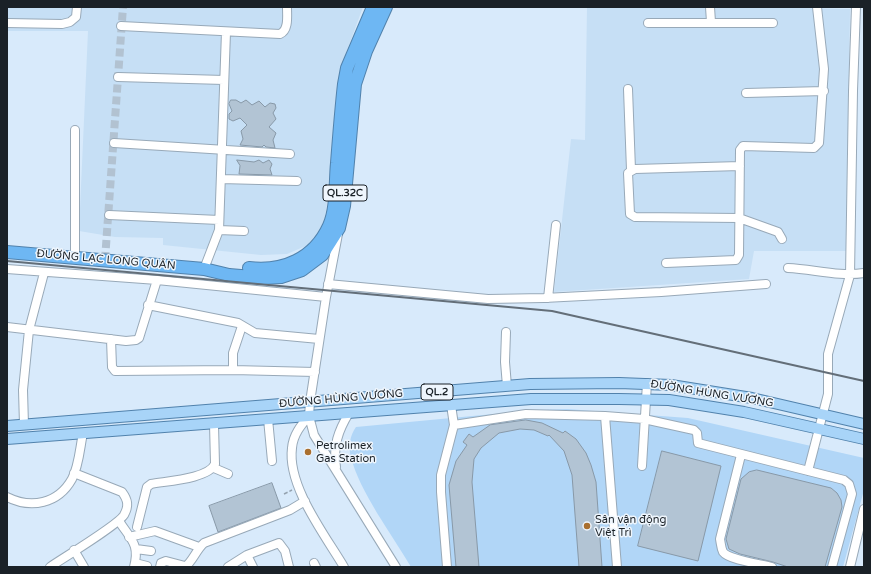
<!DOCTYPE html>
<meta charset="utf-8">
<style>
body{margin:0}
#map{position:relative;width:871px;height:574px;overflow:hidden;background:#d8eafb;font-family:"Varela Round",sans-serif}
canvas{display:block}
.frame{position:absolute;inset:0;border:8px solid #1a2127;pointer-events:none}
</style>
<div id="map">
<canvas width="871" height="574"></canvas>
<div class="frame"></div>
</div>
<script>
const c = document.querySelector('canvas').getContext('2d');
c.lineJoin = 'round';
function paint(path, color) { c.fillStyle = color; c.fill(path, 'evenodd'); }
function trace(path, color, width, dash) { c.strokeStyle = color; c.lineWidth = width; c.lineCap = dash ? 'butt' : 'round'; c.setLineDash(dash || []); c.stroke(path); }
function label(font, color, halo, rows, align = 'center') {
  c.font = font + ' "Varela Round",sans-serif'; c.lineWidth = 3; c.setLineDash([]); c.textBaseline = 'middle'; c.strokeStyle = halo; c.fillStyle = color; for (const [text, x, y, turn = 0] of rows) {
    c.save(); c.translate(x, y); c.rotate((+turn || 0) * Math.PI / 180); c.textAlign = isNaN(turn) ? turn : align; if (halo) c.strokeText(text, 0, 0); c.fillText(text, 0, 0); c.restore();
  }
}
paint(new Path2D(`
 M7,7H363L342,64L332,178L323,227L308,245L287,254L261,255L163,245V238L115,237L79,231L88,31H7Z
 M587,7H759L850,9L846,251H754L749,279L554,292L571,139L585,140Z`), '#c6dff5');
paint(new Path2D(`
 M567,409L688,418L864,458V490L843,567H411C393,536 359,491 351,457C348,447 350,435 356,427L536,410Z`), '#b1d6f7');
const building = new Path2D(`
 M231,100H236L241,103L246,100L252,105L259,101L265,107L270,103L275,104L276,108L273,113L276,119L269,127L276,133L273,140L275,148L266,147L264,145L262,147L240,145L243,139L241,131L247,125L240,118L233,121L229,119V114L232,111L229,104Z
 M237,160L254,162L259,160L263,163L269,160L272,164L270,169L272,175L239,174L240,166Z
 M526,420L542,423L563,433L565,431L576,439L586,453L591,465L596,482L602,567H579L572,475L564,451L549,435L548,436L534,430L520,429L499,433L481,448L474,459L472,482L479,567H456L449,485L456,461L467,445L463,442L469,434L473,437L490,425Z
 M662,451L721,466L698,561L638,546Z
 M757,470L831,488L837,493L841,500L842,507L825,567H788L773,562L740,554L729,549L726,539L741,479L749,472Z
 M272,483L281,508L218,532L209,506Z`);
paint(building, '#b2c4d4');
trace(building, '#8899a8', 1);
trace(new Path2D(`
 M105,260L123,7`), '#b2c2d1', 8, [8, 4]);
const minor = new Path2D(`
 M710,7L711,22
 M7,23L62,24L70,22L76,17L77,7
 M648,23H773
 M121,26L280,34C289,30 287,16 287,7
 M118,77L224,80
 M628,89L631,170
 M746,93L824,91
 M114,143L290,154
 M740,166L635,169L628,173L630,214L635,217L739,218L778,232L782,239
 M221,179L297,181
 M109,215L219,220
 M219,230L244,231
 M338,234L326,297L310,402L309,416L314,435L396,567
 M75,257V130
 M666,263L736,260L739,255L740,150L743,146L814,148L819,143L824,69L817,7
 M788,268C813,269 839,277 864,273
 M7,269L157,280L326,297
 M204,269L219,230L226,32
 M328,284L488,299L544,298L661,292L766,284
 M548,298L556,225
 M148,305L238,323L255,333L319,339
 M7,327L126,341L136,340L139,338L157,280
 M506,332L505,362L507,386
 M111,339L112,367L115,371L233,370L315,372
 M233,370V353L242,326
 M309,416C301,425 293,435 292,448C287,486 325,535 344,567
 M605,416L644,419L694,430L697,433L698,443L844,480L849,484L852,494L832,567
 M268,419L272,461
 M24,425L23,390L29,330L44,273
 M454,425L526,414L605,416L617,567
 M741,455L720,539C721,544 721,548 723,552C729,560 761,564 772,567
 M642,466L647,383
 M336,467C333,446 338,431 349,413
 M214,468L228,474
 M808,471L828,394V354L850,275L853,91L856,7
 M7,497C31,509 58,504 72,479C79,466 80,447 83,433
 M119,521C131,540 140,544 134,567
 M137,527L147,487L151,484C166,481 208,479 215,464L214,424
 M129,537L155,531L199,547
 M136,549L151,551
 M74,550L84,567
 M247,555L253,567
 M135,563L147,566
 M314,563L316,567
 M50,567C63,558 118,525 124,515C129,506 128,500 122,492L74,473
 M160,567L161,563L166,561L185,566
 M185,567C193,561 196,550 204,543L290,510L305,501
 M228,567L247,555L279,543L285,551L289,567
 M447,567L441,492V475L454,425L451,405
 M850,567L864,509`);
const major = new Path2D(`
 M7,426L530,384L619,383L671,385L752,398L864,424
 M7,439L531,399H619L669,400L744,412L864,439`);
const highway = new Path2D(`
 M7,252L204,269L229,275L264,278L281,277L302,270L322,255L339,228L344,206L355,84L366,51L386,7
 M249,268C283,272 314,259 329,226C337,208 335,183 337,163C339,137 341,111 344,84L347,68L373,7`);
trace(minor, '#98a9b8', 10);
trace(major, '#5182ac', 12);
trace(highway, '#5182ac', 14);
trace(new Path2D(`
 M284,494L292,490`), '#94a2af', 1.5, [4, 2]);
trace(minor, '#fff', 8);
trace(major, '#a8d4f8', 10);
trace(highway, '#6eb7f3', 12);
trace(new Path2D(`
 M7,261L552,311L864,381`), '#636e78', 2);
for (const [x, y, r, color] of [
 [308,452,4,"#a96f2f"],
 [587,526,4,"#a96f2f"]
]) { const dot = new Path2D(); dot.arc(x, y, r, 0, 2 * Math.PI); c.fillStyle = color; c.fill(dot); trace(dot, '#eff6fd', 1.5); }
for (const [x, y, w] of [
 [345,193,44],
 [437,392,32]
]) { const box = new Path2D(); box.roundRect(x - w / 2, y - 8, w, 16, 3); c.fillStyle = '#eff6fd'; c.fill(box); trace(box, '#1a2127', 1); }
label('bold 10px', '#1a2127', null, [
 ["QL.32C",345,193],
 ["QL.2",437,392]
]);
label('11px', '#1a2127', '#eff6fd', [
 ["ĐƯỜNG LẠC LONG QUÂN",106,260,5],
 ["ĐƯỜNG HÙNG VƯƠNG",712,394,9],
 ["ĐƯỜNG HÙNG VƯƠNG",341,399,-5]
]);
label('11px', '#1a2127', '#eff6fd', [
 ["Petrolimex",316,446],
 ["Gas Station",316,459],
 ["Sân vận động",595,520],
 ["Việt Trì",595,533]
], 'left');
</script>
